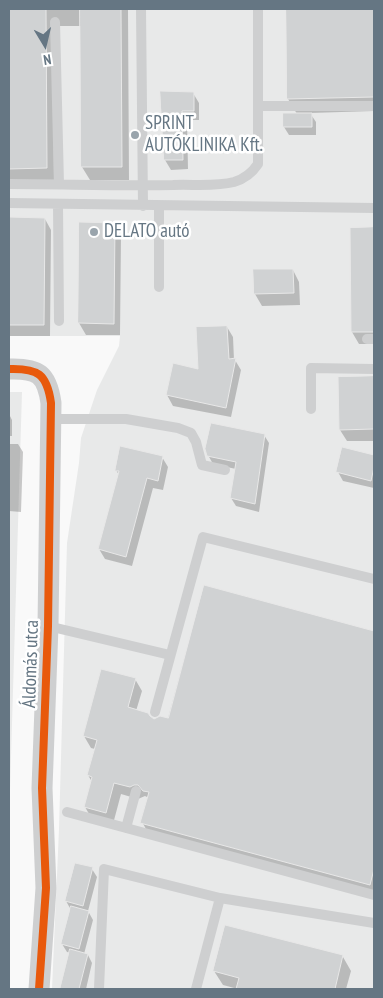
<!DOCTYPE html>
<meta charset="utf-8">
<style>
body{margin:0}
#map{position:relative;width:383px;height:998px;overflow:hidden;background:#f9f9f9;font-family:"PT Sans Narrow",sans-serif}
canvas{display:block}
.frame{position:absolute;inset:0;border:10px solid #657683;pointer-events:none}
.north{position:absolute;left:20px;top:20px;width:50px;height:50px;-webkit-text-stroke:4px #fff;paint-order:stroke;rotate:171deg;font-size:14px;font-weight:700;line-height:20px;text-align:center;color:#657683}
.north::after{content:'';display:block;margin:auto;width:18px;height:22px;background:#657683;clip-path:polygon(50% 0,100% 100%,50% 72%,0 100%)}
</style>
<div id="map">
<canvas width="383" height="998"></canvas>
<div class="frame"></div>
<div class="north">N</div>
</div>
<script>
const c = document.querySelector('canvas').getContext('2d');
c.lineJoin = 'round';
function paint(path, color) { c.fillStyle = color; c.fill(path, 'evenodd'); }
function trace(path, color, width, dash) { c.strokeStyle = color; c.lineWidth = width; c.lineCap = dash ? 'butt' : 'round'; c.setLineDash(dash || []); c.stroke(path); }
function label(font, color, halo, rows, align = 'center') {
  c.font = font + ' "PT Sans Narrow",sans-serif'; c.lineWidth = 5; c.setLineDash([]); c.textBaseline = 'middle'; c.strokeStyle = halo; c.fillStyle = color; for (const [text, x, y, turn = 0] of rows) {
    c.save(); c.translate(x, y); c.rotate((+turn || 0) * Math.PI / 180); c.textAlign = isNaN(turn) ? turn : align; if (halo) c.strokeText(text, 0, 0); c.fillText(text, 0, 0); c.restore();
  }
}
paint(new Path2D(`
 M9,9H374V989H52L59,829L67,543L79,463L81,438L97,390L119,346L120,336H9Z
 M9,392H22L9,823Z`), '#e8e9e9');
paint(new Path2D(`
 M9,9H128L129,180H90L82,167L81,26H53L54,181L9,182Z
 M287,9H374V111L310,113L316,122V135H289L284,127V114H297L288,99Z
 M162,93H193L199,103V120H187L188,169L171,170L165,160Z
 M9,218L45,219L51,230L50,336H9Z
 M80,223L114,224L121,236L120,335H86L79,323Z
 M351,229H374V344H359L352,332Z
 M293,270L299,282L300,305L262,306L255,294Z
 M227,327L233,337L234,360H235L241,370L231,417L173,406L167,395L200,370Z
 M374,377V441H347L340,430V378Z
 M9,414L12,420V436H9Z
 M264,435L269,443L259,512L236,506L231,498L236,469L213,464L208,455Z
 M9,444H18L23,452L21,512L9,511Z
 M343,450L374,457V488L343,481L338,472Z
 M162,457L168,467L163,490L153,488L132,566L105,559L99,549L119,475L116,470Z
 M205,587L374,633V896L149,834L142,822L149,798L145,796L138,799L121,794L113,824L92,819L85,807L92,782L88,775L95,749L91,748L84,736L135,679L142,691L136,711L154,720L169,719Z
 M92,869L97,877L88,911L93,920L84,954L88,955L92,963L86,989H63L62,987L71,953L67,952L62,944L71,910L66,901Z
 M343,957L351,971L346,989H238L223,985L214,971Z`), '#0003');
const building = new Path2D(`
 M9,9H46L47,168L9,169Z
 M80,9H121L122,167H81Z
 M286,9H374V97L287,99Z
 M160,91L194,92V111H182L183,160H164Z
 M283,113H312V127H283Z
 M9,217L45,218L44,325H9Z
 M79,222L115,223L114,324L78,323Z
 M374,227V332H351L350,228Z
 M253,269H293L294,293L254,294Z
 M227,326L229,359L236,358L226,408L166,395L173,363L198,369L196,327Z
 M374,376V429L339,430L338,377Z
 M211,423L265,434L255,504L230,498L236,462L207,456L205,449Z
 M120,446L163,456L158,481L147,478L126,557L98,549L119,471H115Z
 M342,447L374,455V467L371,481L336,472Z
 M204,585L374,631V869L370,885L140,823L149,792L143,791L138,785H134L130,787L114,783L106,813L84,807L92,777L87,775L97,740L83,736L101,669L136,678L128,707L148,713L150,716L154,719L160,716L168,718Z
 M75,863L93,867L83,906L65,901Z
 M71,906L89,911L79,949L61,944Z
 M225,925L343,955L335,989H236L239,978L213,971Z
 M70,949L88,954L79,989H60Z`);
paint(building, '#d0d2d3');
trace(building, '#e8e8e8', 1);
trace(new Path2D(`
 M141,9L143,206
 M55,22L59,184
 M258,106H374
 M9,184C63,184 118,186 173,185C192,184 215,187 234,182C244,179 252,173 258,164V9
 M9,203L374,208
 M58,204L59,321
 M159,287V206
 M367,339H374
 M311,409V368L374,369
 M51,419H126L178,428L191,433L196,442L202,465L225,470
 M48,626L170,655
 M155,712L203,537L374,579
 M67,812L374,895
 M126,828L136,791
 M220,898L374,923
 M99,989L104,869L220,898L196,989`), '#cecfd0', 10);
trace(new Path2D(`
 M9,369C38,368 47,374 51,403L48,626L42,788L46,888L39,989`), '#cecfd0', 21);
trace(new Path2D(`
 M9,369C38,368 47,374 51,403L48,626L42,788L46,888L39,989`), '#e8590c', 8);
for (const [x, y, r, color] of [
 [135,135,5,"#99a4ac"],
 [94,232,5,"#99a4ac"]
]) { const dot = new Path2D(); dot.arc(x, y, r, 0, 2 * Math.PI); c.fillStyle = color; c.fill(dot); trace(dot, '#fff', 2); }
label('19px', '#657683', '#fff', [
 ["SPRINT",145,124],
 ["AUTÓKLINIKA Kft.",145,146],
 ["DELATO autó",104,232]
], 'left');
label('19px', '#657683', '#fff', [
 ["Áldomás utca",31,664,-88]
]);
</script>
